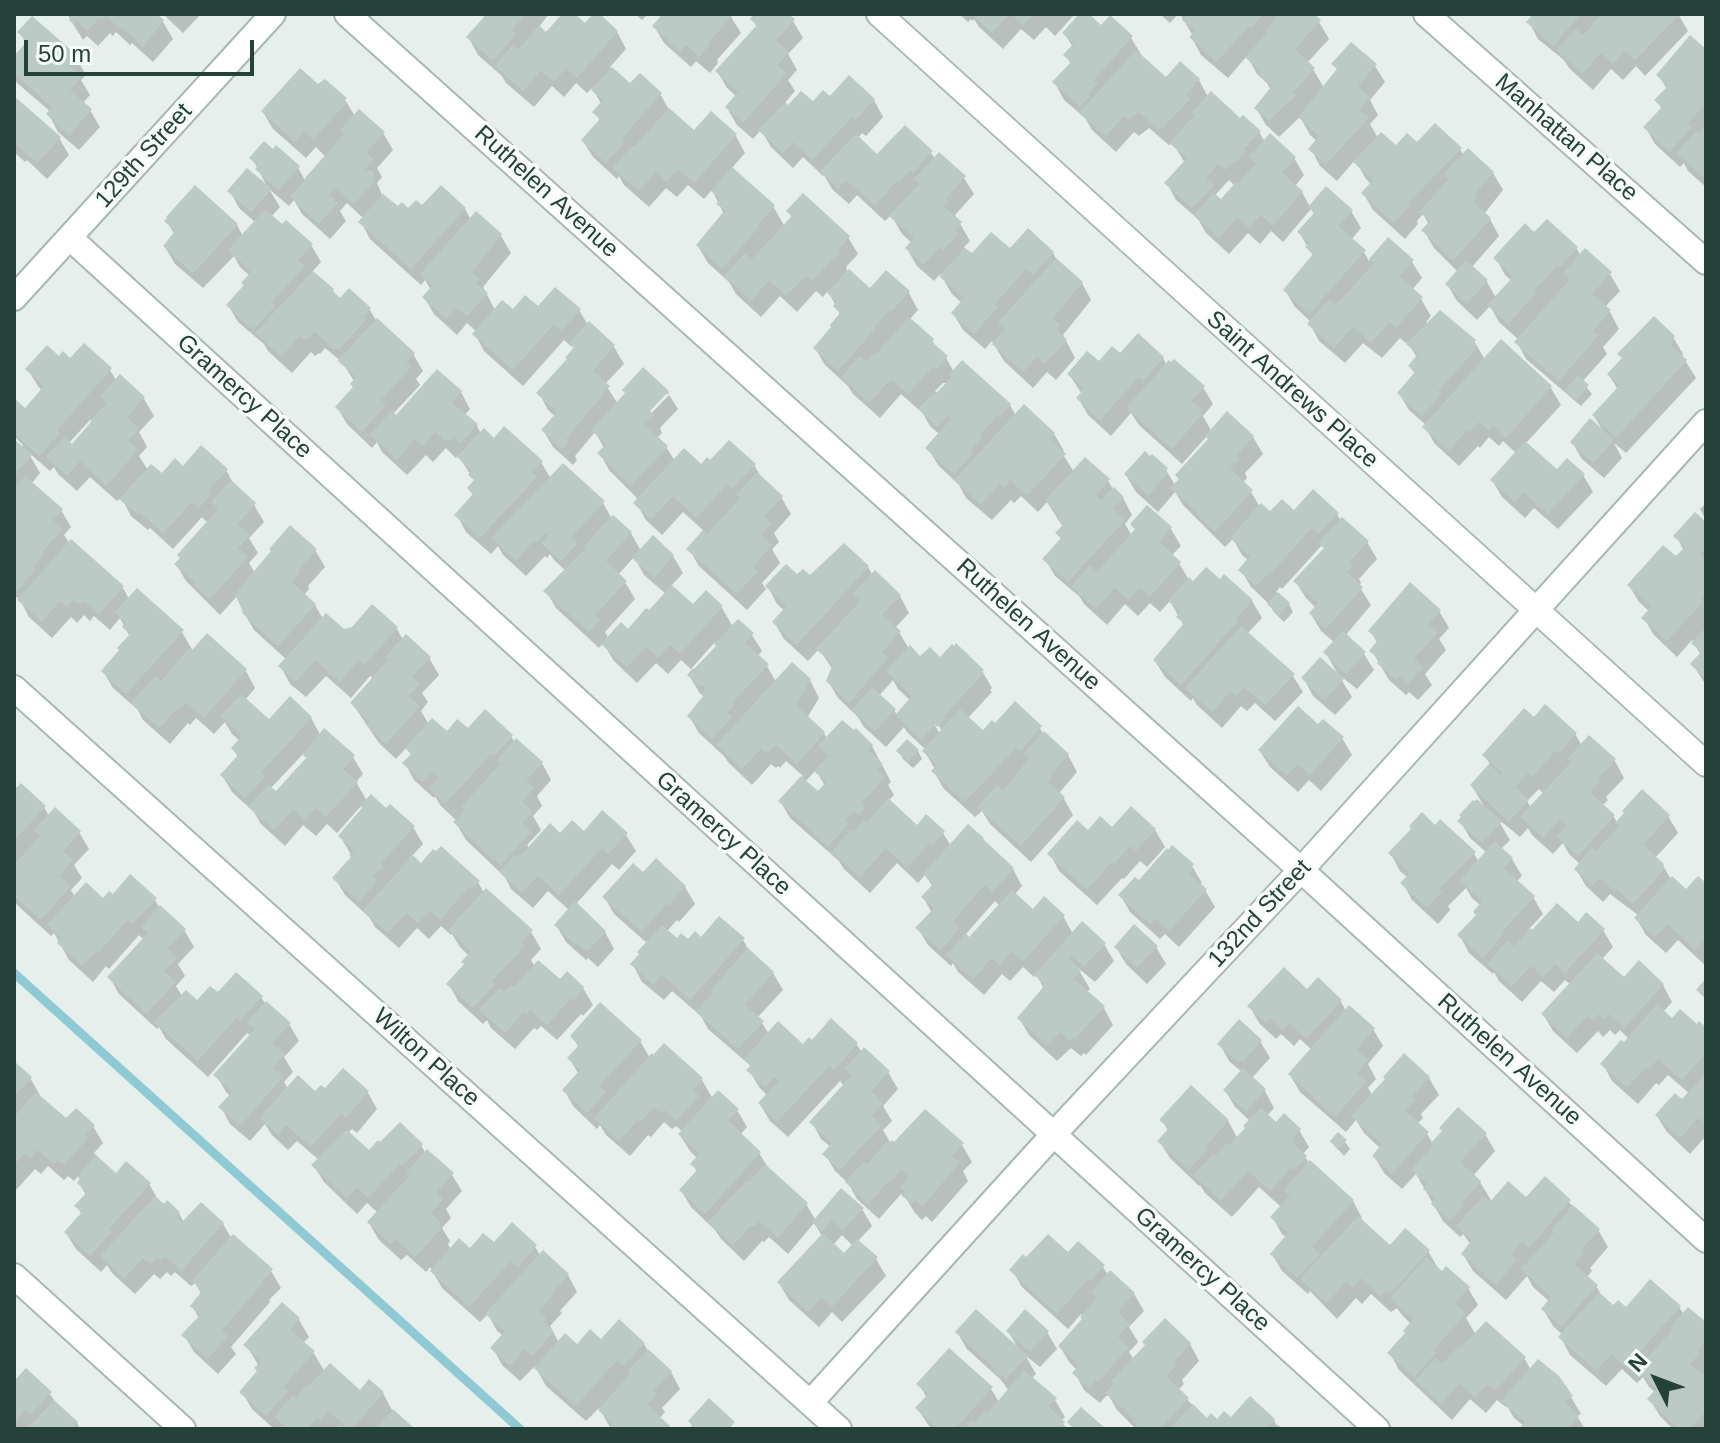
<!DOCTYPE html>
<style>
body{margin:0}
#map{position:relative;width:1720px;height:1443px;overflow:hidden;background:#e6efeb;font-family:Arial,sans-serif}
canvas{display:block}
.frame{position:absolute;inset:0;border:16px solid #24423a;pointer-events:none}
.north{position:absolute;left:1616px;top:1339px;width:80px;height:80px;-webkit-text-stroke:6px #f7fbf9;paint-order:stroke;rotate:312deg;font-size:22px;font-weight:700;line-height:32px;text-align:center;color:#24423a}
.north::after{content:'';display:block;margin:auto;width:28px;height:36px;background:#24423a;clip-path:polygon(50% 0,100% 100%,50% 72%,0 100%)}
.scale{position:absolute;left:24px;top:40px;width:230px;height:36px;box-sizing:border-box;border:4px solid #24423a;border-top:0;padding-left:10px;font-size:24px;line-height:28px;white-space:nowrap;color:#24423a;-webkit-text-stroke:6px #f7fbf9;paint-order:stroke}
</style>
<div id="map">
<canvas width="1720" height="1443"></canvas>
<div class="frame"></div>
<div class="north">N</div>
<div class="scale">50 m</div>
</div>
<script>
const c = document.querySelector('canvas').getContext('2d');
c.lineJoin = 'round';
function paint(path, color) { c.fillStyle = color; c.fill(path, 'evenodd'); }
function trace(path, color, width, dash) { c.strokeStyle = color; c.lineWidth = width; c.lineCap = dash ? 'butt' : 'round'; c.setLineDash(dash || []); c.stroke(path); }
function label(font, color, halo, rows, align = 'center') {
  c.font = font + ' Arial,sans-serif'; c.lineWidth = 7; c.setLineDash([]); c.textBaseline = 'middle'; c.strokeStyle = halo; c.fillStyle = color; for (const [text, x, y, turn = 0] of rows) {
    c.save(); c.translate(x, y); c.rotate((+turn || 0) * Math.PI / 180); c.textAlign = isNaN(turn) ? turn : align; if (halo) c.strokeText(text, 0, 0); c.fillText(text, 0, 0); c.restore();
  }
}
paint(new Path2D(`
 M67,14H155L163,22L173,39L153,62L132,43L130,45L116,32L113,36L110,33L98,46L87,36L83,40Z
 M163,14H201L183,33Z
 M484,14H549L538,28L546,35L565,14H572L586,26L597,14L617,32L626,49L610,67L631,86L660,94L670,111L694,133L711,114L736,136L745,153L731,169L773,206L785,227L792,218L788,211L848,237L858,254L846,267L847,271L870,291L886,273L909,293L918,310L909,320L932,340L938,350L946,358L954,372L1010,405L1016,416L1024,407L1054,434L1064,451L1062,453L1074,472L1108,481L1113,489L1123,498L1132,515L1125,524L1132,536L1136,531L1132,524L1147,508L1171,529L1181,546L1171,556L1179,563L1189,580L1194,584L1220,581L1252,601L1262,618L1247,634L1293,676L1303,692L1275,721L1255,703L1247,711L1241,706L1222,728L1197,705L1193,698L1191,701L1165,677L1155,661L1184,626L1170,601L1160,612L1150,603L1138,616L1125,604L1107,625L1084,604L1080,597L1055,576L1045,559L1062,541L1058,533L1063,527L1047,502L1038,512L1021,496L1014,503L1011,500L992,520L966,498L959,485L938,465L928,448L940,435L930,426L920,408L919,410L901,394L880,418L853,394L848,386L825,365L815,348L841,316L828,291L823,297L816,291L797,312L780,296L761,317L736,294L729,282L708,263L698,246L724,214L712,190L704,199L688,185L677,197L666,188L649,207L624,185L619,176L617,179L593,157L583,141L600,121L595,112L602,105L592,88L587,93L576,83L564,97L552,86L534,107L506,83L502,76L478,55L469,38L486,18ZM943,383H949L938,394L935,391Z
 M635,14H648L642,20Z
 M657,14H729L741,33L717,60L718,63L710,73L696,61L691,67L664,43L654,26L662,18Z
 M757,14H785L793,21L803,38L788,54L797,70L788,80L795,91L784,104L788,108L830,99L874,100L883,117L866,136L862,133L858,138L878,157L931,153L935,159L964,178L974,194L955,215L970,241L964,247L972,256L1010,251L1053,253L1058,262L1082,283L1091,300L1063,335L1075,358L1056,380L1047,372L1033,388L1004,361L992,341L985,349L963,330L953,313L962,303L952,294L940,274L934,281L917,266L907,249L912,243L902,234L891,215L885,221L857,195L849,204L832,189L824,175L823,176L803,157L793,168L771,147L761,130L753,139L737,125L727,108L737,97L727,88L717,71L757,27L752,19Z
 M959,14H1075L1055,36L1046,27L1034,40L1021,29L1003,49L979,27L974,19L973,21L971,19L968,22Z
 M1081,14H1086L1101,28L1131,38L1141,54L1140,56L1166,80L1180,64L1199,80L1208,97L1240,121L1259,132L1265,142L1294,158L1304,175L1295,186L1302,192L1310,207L1351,211L1361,228L1351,240L1364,252L1369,261L1388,240L1412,262L1422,278L1412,290L1421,299L1431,316L1426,322L1429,325L1474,341L1485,360L1501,342L1551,388L1561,405L1525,444L1557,472L1583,475L1593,492L1558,529L1534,508L1525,518L1502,497L1492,480L1517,454L1503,441L1499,446L1489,437L1480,448L1478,446L1459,466L1435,444L1425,427L1426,425L1409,410L1399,393L1415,374L1410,366L1417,358L1408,342L1406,343L1400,338L1382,358L1363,343L1345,363L1319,341L1310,324L1311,322L1295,307L1285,290L1313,256L1299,232L1315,215L1311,209L1283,242L1271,231L1260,244L1248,233L1229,254L1206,233L1198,219L1176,200L1167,183L1185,163L1172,142L1169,145L1149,128L1139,136L1134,132L1116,152L1092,130L1085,118L1064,100L1055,83L1071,65L1066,55L1073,47L1064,33ZM1229,180L1235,186L1221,202L1216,194Z
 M1160,14H1178L1170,23Z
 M1180,14H1311L1319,22L1329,39L1307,63L1313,69L1324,88L1338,71L1334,64L1375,66L1385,82L1370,100L1378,115L1370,124L1378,138L1396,148L1417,145L1460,149L1464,156L1468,151L1493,173L1503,190L1484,214L1490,219L1499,236L1471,268L1487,282L1496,298L1512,281L1505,275L1496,258L1535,235L1576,248L1581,256L1610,274L1620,291L1605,307L1610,312L1619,329L1603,347L1607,354L1582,382L1592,394L1581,406L1526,359L1517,342L1519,340L1499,322L1490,306L1477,320L1457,301L1447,284L1458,272L1434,248L1424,231L1429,225L1423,214L1417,221L1418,224L1405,239L1373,210L1363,193L1371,184L1366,179L1355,160L1337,181L1320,166L1311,149L1317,141L1310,135L1300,117L1279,137L1266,125L1256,108L1271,90L1267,83L1257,74L1247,56L1228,78L1201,55L1192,38L1193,36Z
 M1536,14H1678L1688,31L1645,76L1636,66L1623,80L1611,69L1593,90L1569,68L1564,60L1538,39L1529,22Z
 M20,32L76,58L86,75L81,80L90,95L83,103L90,110L100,127L79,150L58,132L49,115L51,112L17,83L14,77V59L26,44Z
 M1706,52V187L1688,171L1684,163L1680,167L1655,144L1646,128L1662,109L1656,100L1667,89L1659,76Z
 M318,87L345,100L355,116L383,133L393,150L377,168L382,177L377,183L382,195L398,209L409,211L422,208L465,209L471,220L476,214L501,236L511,253L483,287L495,310L513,312L538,309L579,310L588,325L589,324L614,347L624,364L605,384L618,404L644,370L668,392L669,394H664L642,417L645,420L669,395L678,409L660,428L662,433L657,438L666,447L675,461L701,466L710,462L754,465L763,480L781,497L791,514L774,533L779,542L772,549L780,563L762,583L766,589L786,567L798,577L810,578L868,567L873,576L900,596L909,613L895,628L899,632L909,649L920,658L940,660L982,671L992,688L990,690L992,692L967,719L983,733L1040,728L1043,734L1068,755L1077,772L1060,792L1073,815L1031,862L990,824L982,811L975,817L943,788L934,771L935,769L924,751L926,750L907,732L904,727L886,747L864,727L858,717L838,698L828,681L833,670L819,649L808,661L784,639L774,622L785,611L777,604L768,587L747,610L699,566L689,549L705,532L683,512L662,535L646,520L636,503L639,500L609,470L600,453L604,448L595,432L575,456L577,460L573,465L553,447L543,430L556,417L548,410L539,393L575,349L573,346L572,347L564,340L523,386L484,351L475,334L477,332L467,323L457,335L434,314L424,297L431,290L425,280L421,285L370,239L361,222L364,219L347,203L340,211L346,221L330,239L302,214L294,200L289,206L269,189L280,207L271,217L311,245L321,262L312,272L332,290L336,296L370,310L377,322L413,354L423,371L416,379L420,385L393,414L396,418L461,392L470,409L464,416L477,426L481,434L541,462L551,479L603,503L612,519L631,533L641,551L673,556L683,573L671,586L694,607L722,608L733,627L752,635L762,651L757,657L767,666L776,682L810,680L819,698L807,718L824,733L827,739L872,746L891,782L888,785L894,795L888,801L917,828L943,833L951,846L1013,869L1022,886L1014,895L1033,912L1063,916L1073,934L1104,944L1114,961L1095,982L1077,967L1090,989L1086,992L1104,1008L1113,1025L1086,1055L1084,1053L1081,1056L1071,1048L1057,1061L1029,1035L1019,1018L1044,989L1036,974L1034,977L1023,967L1010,981L1002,974L984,995L958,972L953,963L951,966L928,945L918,928L932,913L923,897L933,887L925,875L918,883L897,863L870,893L844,869L839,861L790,818L780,801L803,776L786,761L780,768L778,766L776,768L771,764L752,785L728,762L724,756L699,733L689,716L705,698L699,692L689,675L693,671L681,660L668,674L656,663L637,683L614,661L603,643L599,648L556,608L546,591L566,571L554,560L550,554L547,558L545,556L526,576L503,555L498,546L491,554L466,532L457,515L474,497L469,489L475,482L458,455L456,458L446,448L433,462L426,455L407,475L382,452L377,442L372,448L347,424L337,407L355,388L354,381L342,362L325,348L320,354L319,353L315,356L311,352L292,373L268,351L264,344L238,322L228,305L246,286L250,276L240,267L234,256L203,288L175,264L165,247L175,235L167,222L237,225L243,236L256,223L239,208L230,191L268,188L252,158L298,168L305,180L326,157L316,147L306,158L273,129L263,112ZM634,557L644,575L666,594L649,613L628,631L609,639L605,632L635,599L625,582L618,575ZM715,642L717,647L695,672L691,669ZM893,680L898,689L911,701L897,715L894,710L879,696ZM934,717L942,731L940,734L931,719ZM816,770L825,786L818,793L805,782ZM995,901L1000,906L970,939L965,935Z
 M14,98L59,138L69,155L47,179L27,160L25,162L14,152Z
 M1673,337L1683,354L1681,357L1686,362L1696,378L1626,453L1614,443L1622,458L1604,478L1582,459L1572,442L1603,431L1594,416L1618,390L1609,375L1623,360L1619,354Z
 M1120,356L1163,358L1167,366L1203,387L1213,404L1203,416L1212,432L1253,437L1263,454L1245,473L1247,478L1242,483L1251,492L1260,507L1271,514L1295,513L1337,514L1341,521L1367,542L1377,559L1359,579L1361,583L1359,586L1371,605L1345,636L1364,654L1374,670L1357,689L1338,674L1352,697L1335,715L1313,696L1304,679L1339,676L1326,653L1335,643L1321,631L1311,614L1316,608L1306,598L1296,582L1325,550L1322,545L1282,589L1280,587L1276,592L1289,604L1293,612L1284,622L1274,612L1268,603L1251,587L1241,570L1249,561L1242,555L1233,539L1225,547L1183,505L1175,492L1158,512L1136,492L1126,475L1166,470L1175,485L1210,440L1207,436L1182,464L1139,425L1131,413L1111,436L1088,415L1078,398L1082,394L1069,374Z
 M59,359L110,370L116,380L120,377L144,399L154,416L139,432L147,447L139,456L148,470L162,476L183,468L226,470L236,488L254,505L264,522L249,538L258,553L249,563L255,573L315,550L325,567L308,586L309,589L304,595L315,605L323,619L343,631L397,629L403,640L429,658L439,675L422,693L428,702L421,711L429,725L447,734L468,731L511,736L515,743L542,763L551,780L537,796L542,806L533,816L541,830L527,845L530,848L560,836L584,833L626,835L636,851L619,870L612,864L576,904L605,932L614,949L598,967L588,958L586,960L566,942L556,925L569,910L548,891L533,908L511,889L505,877L466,840L456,823L457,821L440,805L435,796L434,798L414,780L405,763L412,756L407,747L396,759L379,743L352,703L374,679L370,676L351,698L326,676L306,697L290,684L281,667L287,660L254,630L244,613L238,595L220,615L186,581L176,564L208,523L202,517L173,549L150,528L148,530L131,516L121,497L117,501L90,477L77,491L58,474L54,467L50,471L28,452L40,473L31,484L61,510L71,527L64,535L70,544L71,542L123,588L129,599L182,632L193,651L207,636L246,671L255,688L245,700L269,722L290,699L311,718L321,736L353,757L363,774L356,782L367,801L413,827L423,844L411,857L421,865L478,882L484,893L531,932L541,949L531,960L535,967L560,982L583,988L593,1005L583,1016L581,1014L557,1040L541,1026L537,1030L534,1028L515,1049L491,1028L487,1020L483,1024L458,1001L449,984L466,966L469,956L460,947L452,934L451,935L441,926L429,939L417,928L399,948L375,927L370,918L345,895L335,878L353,858L340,836L364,809L361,806L337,833L327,824L316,836L303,825L285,846L261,824L254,812L232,792L222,775L238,757L233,749L240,741L232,734L225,722L214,734L196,718L190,725L188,723L170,744L143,720L138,710L113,688L103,671L130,637L120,618L110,630L94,616L90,621L84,615L77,623L71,617L52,638L29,617L20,600L14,595V495L17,488L14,486V442L21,448L23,445L14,436V401L25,410L42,391L38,386L28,370ZM91,419L93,423L72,447L68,444ZM304,753L307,759L276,794L270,789Z
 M1706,503V520L1700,509Z
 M1706,524V685L1693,665L1701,655L1692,640L1677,657L1654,635L1644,618L1650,612L1639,602L1629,585L1676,559L1684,551L1676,536Z
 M1439,611L1449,628L1439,639L1446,650L1425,674L1432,685L1418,700L1409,692L1406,695L1389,680L1372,651L1378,644L1371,632Z
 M1534,719L1575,734L1582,746L1589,738L1615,761L1624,778L1606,797L1608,800L1602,806L1613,816L1618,824L1668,816L1678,833L1655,858L1663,865L1671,880L1686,892L1706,886V966L1678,940L1666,953L1646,935L1636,918L1638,915L1610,894L1603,902L1586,886L1576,869L1580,864L1569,854L1563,843L1553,854L1532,835L1528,828L1520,837L1497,818L1510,840L1501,849L1512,859L1522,876L1516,882L1533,897L1543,914L1529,929L1533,933L1578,924L1603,930L1613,947L1602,959L1624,979L1663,985L1672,1002L1663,1012L1672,1021L1706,1030V1136L1690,1154L1667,1132L1657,1116L1683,1102L1690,1094L1668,1075L1659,1085L1656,1083L1638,1104L1612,1081L1603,1064L1629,1039L1620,1030L1615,1035L1610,1030L1603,1037L1598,1031L1577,1053L1553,1031L1543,1014L1571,985L1565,980L1554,992L1541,981L1522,1002L1499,981L1494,972L1493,974L1469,953L1460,936L1477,916L1481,906L1472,898L1466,888L1448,906L1450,910L1438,924L1412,900L1403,883L1408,878L1400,871L1391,854L1436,828L1440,822L1474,854L1479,862L1487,853L1470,838L1460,821L1485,808L1472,786L1490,765L1485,755ZM1539,789L1544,794L1531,808L1527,801Z
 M1318,727L1342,738L1352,755L1321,791L1309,780L1298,792L1270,767L1260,751Z
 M918,751L922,759L913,768L903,759L899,752Z
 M14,793L44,807L49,816L79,832L89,849L74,865L82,878L71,890L75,897L103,900H155L159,907L184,930L194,947L178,964L185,976L176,986L182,996L197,1003L218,995L261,997L266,1005L289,1024L299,1041L284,1057L293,1072L284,1082L288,1089L316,1094L368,1093L377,1109L357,1133L352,1129L348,1133L369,1152L421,1145L426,1154L452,1175L462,1191L446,1209L451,1218L442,1228L450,1241L448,1244L451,1250L470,1251L494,1245L535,1247L540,1255L568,1275L577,1292L560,1311L562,1313L550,1326L559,1343L577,1347L601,1342L644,1344L648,1351L671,1372L680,1389L662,1408L665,1412L659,1419L669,1429H611L599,1408L586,1421L546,1386L535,1366L520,1381L502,1365L493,1348L504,1336L497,1331L488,1314L480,1322L442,1288L430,1267L426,1272L407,1255L401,1260L379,1240L369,1223L378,1213L367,1203L357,1214L324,1182L314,1166L319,1160L297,1141L288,1150L272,1135L265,1124L250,1141L230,1124L221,1107L230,1096L226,1092L216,1075L251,1036L247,1033L208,1077L166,1039L159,1027L157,1029L119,994L110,978L144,940L139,935L109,969L106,966L93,982L69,960L54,933L51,936L14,902Z
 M1113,830H1155L1165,847L1147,867L1140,861L1124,879L1122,878L1097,905L1059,871L1050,854L1088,832Z
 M1192,866L1202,883L1199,885L1205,890L1215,907L1179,947L1165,934L1160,939L1130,912L1121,896L1139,883Z
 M643,875L685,887L695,904L679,922L677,920L667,931L678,941L688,942L701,939L743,940L751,954L773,973L783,990L757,1018L762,1023L769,1034L803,1047L812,1042L831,1021L857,1045L862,1053L888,1072L898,1089L883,1106L892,1121L883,1130L891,1144L962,1145L972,1162L963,1171L968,1181L932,1222L926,1216L922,1220L915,1213L904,1195V1197L901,1194L879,1219L857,1199L848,1183L835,1171L825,1154L831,1147L821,1139L812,1122L844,1086L840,1081L788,1137L770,1121L760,1104L768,1096L759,1087L749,1070L752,1067L708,1029L701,1016L672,991L664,1000L642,982L633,965L648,944L614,914L605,898Z
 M1116,947H1156L1166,964L1147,984L1126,964Z
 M1318,980L1341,1002L1346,1011L1373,1029L1383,1046L1368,1064L1376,1079L1368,1088L1373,1096L1429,1078L1439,1095L1421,1114L1423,1118L1417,1124L1427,1134L1433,1144L1485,1134L1495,1151L1473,1176L1480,1182L1492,1202L1527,1200L1545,1179L1598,1230L1608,1247L1590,1268L1592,1271L1586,1278L1596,1286L1603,1298L1613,1308L1626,1309L1679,1307L1684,1315L1706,1325V1373L1702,1377L1706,1381V1429H1673L1660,1416L1650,1400L1656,1393L1649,1387L1643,1377L1637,1383L1622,1369L1606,1386L1570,1355L1561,1338L1563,1335L1553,1326L1543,1309L1550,1302L1533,1287L1527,1276L1506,1300L1473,1271L1463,1254L1471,1245L1463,1234L1460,1237L1443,1221L1416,1174L1402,1189L1384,1173L1374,1156L1381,1149L1364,1133L1356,1120L1346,1132L1300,1092L1290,1075L1312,1050L1300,1039L1294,1046L1281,1034L1276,1039L1259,1023L1250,1007L1307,991Z
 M572,1036L640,1041L650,1058H654L664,1046L702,1080L713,1099L737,1110L747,1127L740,1135L759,1153L770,1171L806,1204L816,1221L862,1209L872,1226L857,1242L876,1259L886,1276L842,1322L832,1312L819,1327L789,1300L779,1283L822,1236L814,1223L788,1254L769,1237L764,1242L762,1241L744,1261L721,1239L715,1230L691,1207L681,1190L697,1172L693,1164L698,1159L690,1151L680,1135L683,1132L676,1126L672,1129L664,1122L651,1137L648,1135L630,1156L606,1135L600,1125L597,1129L574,1107L564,1090L579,1075L570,1059L579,1048ZM842,1235L853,1246L844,1256L833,1245Z
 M1260,1041L1270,1058L1251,1079L1265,1091L1274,1108L1267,1116L1276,1125L1299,1130L1309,1147L1303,1154L1310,1164L1353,1201L1362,1218L1360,1220L1390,1248L1428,1251L1438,1268L1437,1269L1468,1288L1478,1305L1466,1318L1476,1335L1524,1358L1531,1370L1571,1397L1581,1414L1577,1416L1585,1429H1587H1521L1524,1426L1514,1418L1507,1406L1506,1407L1497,1400L1486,1413L1470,1399L1452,1420L1399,1370L1390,1353L1407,1334L1411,1324L1402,1315L1397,1308L1391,1312L1371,1294L1362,1304L1356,1298L1337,1319L1310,1291L1308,1294L1282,1271L1272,1254L1287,1238L1282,1234L1272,1217L1281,1207L1259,1187L1232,1217L1205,1193L1200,1185L1199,1186L1170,1158L1160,1142L1169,1132L1162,1120L1228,1121L1238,1139L1250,1121L1235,1107L1225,1090L1242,1072L1229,1061L1220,1044Z
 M14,1063L30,1078L40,1095L39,1097L66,1121L93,1126L103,1143L94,1153L116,1176L149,1184L159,1201L179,1213L184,1223L223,1224L232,1239L271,1271L281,1288L269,1300L270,1302L231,1347L236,1354L218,1374L194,1352L184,1335L199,1318L192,1306L202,1295L195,1283L191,1286L175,1272L171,1276L167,1272L160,1279L154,1274L135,1294L112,1273L107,1265L101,1272L76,1249L66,1233L82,1215L77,1206L86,1195L79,1183L81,1181L78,1176L74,1181L68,1176L64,1180L48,1166L41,1174L35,1169L16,1190L14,1188Z
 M1332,1142H1345L1350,1149L1344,1156Z
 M1068,1255L1103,1267L1108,1275L1134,1294L1144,1311L1129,1327L1138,1342L1129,1352L1134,1360L1190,1344L1199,1361L1182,1380L1184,1384L1178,1390L1207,1420H1274L1277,1426L1278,1425L1283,1429H1136L1117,1410L1109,1396H1106L1100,1403L1084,1390L1075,1373L1077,1370L1070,1363L1060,1347L1084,1320L1081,1314L1068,1329L1022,1287L1012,1270Z
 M282,1305L299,1320L309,1337L303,1343L313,1352L325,1372L360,1392L383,1393L392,1410L412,1429H342L339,1426L336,1429H283L282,1426L279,1429H274L252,1409L242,1392L259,1372V1366L246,1345Z
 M1008,1331L1047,1332L1057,1349L1040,1367L1025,1355L1036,1374L1031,1379L1055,1400L1065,1417L1061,1421L1067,1429H931L917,1408L927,1398L919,1384L991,1389L999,1402L1009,1391L1001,1380L967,1349L957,1332L1018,1348Z
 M14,1384L50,1394L57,1405L77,1423L80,1429H14Z`), '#0003');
trace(new Path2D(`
 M14,973L520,1429`), '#8ec9d4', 9);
paint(new Path2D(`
 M70,14H157L164,20L143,47L122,27L120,29L106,16L102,20L99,18L88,31L76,20L73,24L69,20L72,16Z
 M482,14H526L512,30L516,34L493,61L466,37L484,17Z
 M562,14H575L585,23L593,14H600L618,31L577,78L566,68L554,82L541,71L523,91L494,66L513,45L518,50L539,25L546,32Z
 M663,14H734L708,43L710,44L699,57L686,45L680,52L652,26Z
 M754,14H788L795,19L776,40L789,52L777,65L787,73L743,123L725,107L738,92L715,71L757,25L750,19Z
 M971,14H1010L992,33Z
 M1011,14H1033L1023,25Z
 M1079,14H1089L1101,25L1110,15L1133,36L1094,80L1098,83L1088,94L1090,96L1080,107L1052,82L1071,62L1063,55L1074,43L1062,33Z
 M1182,14H1264L1251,28L1249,26L1217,62L1189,37L1195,31L1182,20L1186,17Z
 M1276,14H1314L1321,20L1295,49L1315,68L1293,93L1296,95L1269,121L1254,108L1272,86L1259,74L1261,72L1245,57L1267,33L1265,31L1276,18L1274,17Z
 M1533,14H1581L1553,46L1526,22Z
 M1602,14H1680L1635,60L1625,51L1613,64L1601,53L1582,74L1556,50L1576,29L1583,35Z
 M32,16L78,56L69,66L81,77L70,90L92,109L69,135L46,114L52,107L14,73V56L27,41L17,32Z
 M1690,35L1706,49V104L1688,123L1692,127L1670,152L1643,127L1662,107L1654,100L1668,86L1656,75Z
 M1351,42L1377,64L1358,86L1370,97L1359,110L1369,117L1326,165L1308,149L1319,136L1298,117L1337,69L1331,64Z
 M1136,50L1166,77L1180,61L1200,79L1186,95L1190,99L1163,128L1161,127L1158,130L1139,112L1128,120L1124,116L1106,136L1079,113Z
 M612,67L630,83L640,73L662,93L622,138L626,141L606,163L581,140L600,119L592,112L603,100L591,90Z
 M300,68L318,84L325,79L347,98L344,101L346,103L313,140L305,131L295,142L261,111Z
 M849,75L875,99L855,120L852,117L812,160L793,142L783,153L758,130L785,102L788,105L801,91L813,101L823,90L830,96Z
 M1211,91L1240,118L1243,115L1261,131L1244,149L1246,151L1234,164L1233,162L1225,170L1218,164L1206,178L1214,185L1192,208L1164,183L1187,158L1169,143L1194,116L1191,113Z
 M14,96L61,137L37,163L16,144L14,147Z
 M669,108L694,130L711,111L737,134L694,183L678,169L666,182L656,172L639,191L612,168L633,145L635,146Z
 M359,109L385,132L366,152L374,159L363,171L370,170L374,172V182L354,204L336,188L329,195L338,203L319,224L290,197L306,179L305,178L344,134L340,130Z
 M1435,123L1462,148L1408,203L1410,205L1394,223L1361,193L1373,180L1353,162L1381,132L1396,145L1407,133L1417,142Z
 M905,125L933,151L913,173L910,170L900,182L898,180L875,205L846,180L838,189L820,171L856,134L877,154Z
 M1706,125V178L1705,179L1676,153L1696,131L1699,133Z
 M1270,133L1296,157L1282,173L1303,191L1273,226L1261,215L1249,228L1237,217L1219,238L1194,216L1213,193L1221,199L1236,182L1238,183L1256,163L1249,157Z
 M264,141L273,149L276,145L300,166L278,190L255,169L258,166L249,158Z
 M1468,148L1494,172L1476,192L1477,193L1475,196L1477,198L1473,202L1491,218L1453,261L1421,230L1430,221L1419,212L1449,179L1444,174Z
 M939,152L966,176L947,197L949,202L944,207L962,222L955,230L959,234L943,250L940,247L923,265L905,248L914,238L889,216L919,184L914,179Z
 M732,167L775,205L758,225L759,227L722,269L696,245L725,210L716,204L720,199L711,191Z
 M247,168L272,189L251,212L227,191Z
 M195,185L238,224L196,271L195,270L192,273L163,246L175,231L164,221L167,218L166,217Z
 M441,185L466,208L411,269L358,222L383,194L398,206L402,202L408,208L416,200L422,205Z
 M1326,186L1353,210L1338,226L1366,250L1309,314L1283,290L1313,254L1305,247L1309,243L1297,232L1314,213L1308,207Z
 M803,193L850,236L838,250L840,252L812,281L806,276L786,296L769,280L751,301L724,276L745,253L752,259L792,216L786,211Z
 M265,209L282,224L286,220L313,244L298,260L305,266L272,302L275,306L253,330L226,305L244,285L241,283L251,272L228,250Z
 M476,211L502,234L472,272L480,279L476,283L488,293L467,316L457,308L446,319L422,297L432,286L420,274Z
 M1547,219L1578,247L1559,268L1557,266L1535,290L1537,292L1508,324L1487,305L1513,277L1493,258L1525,223L1534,232Z
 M1028,228L1054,252L1033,275L1026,269L995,304L998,307L974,334L951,313L964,298L939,276L965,248L972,253L991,232L1010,248Z
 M1388,237L1414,260L1399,276L1423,297L1396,328L1390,322L1371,343L1353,327L1334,348L1307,324L1329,299L1336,305L1374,263L1369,259Z
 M1585,248L1612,272L1592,294L1611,310L1593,331L1598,336L1559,381L1514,342L1570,279L1563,273Z
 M1056,258L1083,282L1053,318L1060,325L1056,329L1067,340L1045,364L1037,357L1023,372L992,344L1005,329L998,322Z
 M1466,260L1488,280L1467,304L1445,284Z
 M849,269L870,288L886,270L910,291L891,312L889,310L874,327L876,328L838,371L813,348L831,327L830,325L840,313L833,306L837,302L827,293Z
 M313,271L334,289L333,291L340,298L349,288L371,308L363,317L366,320L339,349L337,348L334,350L315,332L310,338L308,337L305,340L300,336L281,357L255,333Z
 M555,287L581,309L561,331L554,324L513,370L472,334L502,300L513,309L525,295L538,306Z
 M1440,310L1476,340L1473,343L1478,347L1438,391L1442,394L1422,416L1397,393L1415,372L1408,366L1418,354L1406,344Z
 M1654,316L1675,336L1670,344L1687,360L1616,438L1592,415L1619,386L1607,374L1622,358L1617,354Z
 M909,317L934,339L932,342L948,356L937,369L934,366L908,394L891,379L869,403L841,377L860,356L866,362L873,354L874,356Z
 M377,318L415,353L406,362L411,367L381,400L386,405L362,432L335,407L353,387L350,384L356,377L338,361Z
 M589,321L615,345L593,371L610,386L566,439L569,442L562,449L541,430L557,412L536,393L567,359L565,358L574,347L569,343Z
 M1138,333L1164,357L1143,381L1139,377L1100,420L1076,398L1084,389L1067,374L1087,351L1099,361L1112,346L1120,353Z
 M1501,339L1552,386L1506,438L1493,426L1489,431L1479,422L1469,432L1467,430L1449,451L1422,427Z
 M84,343L112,368L57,430L60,433L39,456L16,435L18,433L14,430V398L25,408L44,386L25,369L47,345L59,356L63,351L70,358Z
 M1174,359L1205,386L1191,401L1202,410L1200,412L1202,414L1172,449L1126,408L1169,360L1171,362Z
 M962,360L1011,404L1000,417L998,415L980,435L982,438L970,451L973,454L954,475L925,448L951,419L948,416L937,427L918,409L932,394L934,395L952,377L949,375Z
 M643,367L669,391L650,411L654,415L644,424L668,446L631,486L597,453L606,444L591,430L625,393L622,390Z
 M437,369L462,391L452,403L478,424L461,443L455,437L451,442L448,439L446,442L435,432L423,446L415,439L397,460L370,435L392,410L396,415Z
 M120,374L145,397L127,417L139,429L128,441L138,450L106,486L80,461L67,476L46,457L64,437L72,444L91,422L90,421L107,403L100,396Z
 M1578,375L1589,385L1576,400L1565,390Z
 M1024,404L1055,433L1050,439L1066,454L1027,496L1010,480L1004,488L1000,484L981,505L954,480Z
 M1227,411L1254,436L1236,456L1239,459L1230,469L1253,490L1215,532L1196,514L1197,512L1170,488L1179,479L1175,475L1208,439L1205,436Z
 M1590,418L1614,440L1593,463L1570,442Z
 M504,426L543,461L532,472L537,477L480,538L454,515L473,494L467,488L474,480L468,475L472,471L457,457L484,428L494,438Z
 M14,439L32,455L14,475Z
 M729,440L756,464L732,489L727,485L696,518L673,496L651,520L633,503L684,448L701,464L707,457L710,460Z
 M1525,441L1557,469L1567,458L1585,474L1548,514L1524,492L1515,502L1490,480Z
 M201,445L228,469L208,491L211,494L199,508L192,502L163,533L139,512L137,514L119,499L151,464L162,473L175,458L183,466Z
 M1145,451L1150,456L1152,454L1168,468L1166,471L1168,473L1148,496L1124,474Z
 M1085,457L1110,479L1096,495L1101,500L1114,487L1124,497L1113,509L1125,520L1068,582L1042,559L1061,538L1055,533L1063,525L1057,519L1060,515L1045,501Z
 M563,463L605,501L571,537L578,543L561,561L541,543L548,536L545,533L536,542L534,540L516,561L491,538Z
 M757,472L783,496L764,517L771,523L761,535L772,545L753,567L758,571L737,594L686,549L703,530L707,534L740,498L736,495Z
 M25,476L63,509L53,520L63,529L42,552L45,554L33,566L36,569L17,591L14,589V537L16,536L14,534V488Z
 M231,480L256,503L238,524L250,535L238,548L248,557L210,599L193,585L195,583L174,564L180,558L177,555L218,509L211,502Z
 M1313,489L1339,513L1319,534L1312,528L1271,573L1270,572L1256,586L1238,570L1250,556L1230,538L1261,503L1270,511L1282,499L1294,510Z
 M1147,505L1172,527L1159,542L1181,562L1150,597L1139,587L1128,600L1115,588L1096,609L1071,587L1090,565L1097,572L1135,529L1130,524Z
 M1695,512L1706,522V548L1700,554L1706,560V594L1701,600L1703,602L1667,641L1641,618L1651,607L1627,585L1663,545L1676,556L1685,547L1673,536Z
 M613,515L632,532L606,561L627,581L595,615L600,620L589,632L543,591L586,548L584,546Z
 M1342,517L1369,541L1349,562L1353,565L1347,572L1363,587L1326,629L1309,613L1318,603L1293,581L1324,548L1318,543Z
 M290,525L317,549L299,569L301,571L292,582L316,604L278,646L242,613L243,612L235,594L271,551L269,549Z
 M653,535L674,555L654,578L632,558Z
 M71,539L124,586L99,614L84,601L80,605L74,600L67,607L60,601L42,622L17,600Z
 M844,543L869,566L797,645L772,622L786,606L765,586L786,564L797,574L803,569L810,575Z
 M1206,567L1220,579L1224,574L1253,600L1236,619L1238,621L1181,685L1153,660L1184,623L1176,617L1180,612L1168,601L1189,577L1193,581Z
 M875,570L901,595L882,615L901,631L882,652L888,658L849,703L826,681L833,664L816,649L860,601L853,594Z
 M1410,582L1441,610L1428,624L1438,632L1414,658L1423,667L1408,684L1399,676L1396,680L1377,663L1380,660L1369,651L1378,640L1368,631Z
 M672,585L693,604L706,590L723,606L680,654L670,645L658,658L646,647L627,667L601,644L621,622L628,629L646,608L649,610Z
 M137,588L184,630L126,694L101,671L119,650L117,648L130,634L122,627L126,623L115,612Z
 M1278,592L1290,603L1279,615L1267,604Z
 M372,604L398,627L365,665L359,660L340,682L315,660L296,682L278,666L326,613L344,629L352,627Z
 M738,619L754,633L745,643L769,664L732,703L734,705L727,712L732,717L712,739L687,716L704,695L702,693L706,688L702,685L700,687L687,675L693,668L694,669L716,646L714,644Z
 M1241,626L1295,674L1265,705L1244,687L1237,696L1231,691L1212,712L1185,688Z
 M1706,627V679L1690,664L1701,652L1691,643Z
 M1343,631L1366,652L1346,674L1323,652Z
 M207,633L247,669L204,718L186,702L180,709L178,708L159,728L131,703L155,676L161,681L189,648L192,650Z
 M406,634L431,657L412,677L420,684L409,696L420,706L386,744L367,726L370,722L350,703L389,659L386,656Z
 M956,643L984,670L981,672L983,674L943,717L945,719L938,727L935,725L921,740L895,715L912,696L886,671L910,645L920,656L930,647L940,657L952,644L954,646Z
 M1320,657L1344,679L1324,700L1301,678Z
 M792,662L811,679L796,705L825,732L797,764L776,745L769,752L767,751L765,753L761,749L742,769L716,745Z
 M872,687L896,709L875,731L852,710Z
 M241,694L269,719L290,696L312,717L261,773L265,777L245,798L220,775L238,755L231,748L242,736L220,716Z
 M1015,701L1042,726L1020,751L1016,748L965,802L931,771L937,765L922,751L960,709L983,730L992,720L995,723Z
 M1545,704L1577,733L1559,753L1556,750L1532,777L1528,773L1515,787L1529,800L1509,822L1470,785L1489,764L1502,776L1503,774L1482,755L1524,708L1534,717Z
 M1298,706L1318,724L1323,719L1344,737L1310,775L1298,764L1287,776L1258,750Z
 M485,709L513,735L494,756L491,754L445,804L428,788L438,778L432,773L423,782L402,763L411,754L405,748L432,718L447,731L457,719L468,728Z
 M842,720L854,730L856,728L873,745L868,750L883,764L877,769L885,777L861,803L866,807L859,816L854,811L846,820L849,823L828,847L778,801L801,776L818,791L826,782L814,771L829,756L818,746Z
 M324,728L355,755L343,769L358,782L326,817L316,808L305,821L293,809L274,830L248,807L268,785L276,791L306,758L303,755Z
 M1044,731L1069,754L1051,775L1053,777L1048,782L1065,797L1021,846L977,807L997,785L1003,790L1022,768L1021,767L1029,758L1024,753Z
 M1589,735L1616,759L1598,779L1600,781L1590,792L1615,815L1578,856L1557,837L1567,826L1560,819L1543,838L1520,817L1571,762L1567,759Z
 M516,738L543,762L526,781L534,788L522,802L533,812L522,823L531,832L501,865L494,859L493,860L453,822L465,810L461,807L501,763L497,760Z
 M907,739L919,750L908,762L896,751Z
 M21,783L46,806L14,841V790Z
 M1642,789L1670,815L1643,845L1664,864L1662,866L1665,869L1633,904L1616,889L1614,891L1600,878L1592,886L1574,869L1592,848L1596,851L1619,826L1615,823L1624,813L1622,811Z
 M371,794L386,808L390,804L415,826L380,864L383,867L373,877L378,880L359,902L332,878L351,857L349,855L354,850L338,836L362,808L360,806Z
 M888,798L917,825L926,814L945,831L932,846L930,843L907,867L886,848L860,877L831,852L851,830L853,832L864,820L867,822Z
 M1477,799L1502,822L1482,843L1457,821L1461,817L1459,815L1473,800L1475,801Z
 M1131,806L1156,829L1136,851L1130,846L1114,864L1112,862L1087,890L1047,854L1077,820L1088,830L1100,816L1112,827Z
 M55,807L81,831L63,851L73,860L59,876L71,886L41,920L14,896V865L40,836L34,830Z
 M602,810L628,833L608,854L602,848L559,895L538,876L522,893L499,872L514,856L521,855L550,823L560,833L572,820L584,831Z
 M1422,812L1435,825L1440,819L1476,852L1439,889L1442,892L1427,908L1400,883L1410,873L1388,853L1411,829L1409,826Z
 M968,824L984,838L983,839L1014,868L992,892L985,885L969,902L953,922L960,928L941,950L915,928L934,908L921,897L933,884L923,874Z
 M1495,841L1513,858L1504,868L1535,896L1501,933L1503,935L1483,958L1457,935L1476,915L1473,912L1482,901L1459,881Z
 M1172,845L1194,864L1191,868L1192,870L1189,874L1207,889L1169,931L1155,918L1150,924L1118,895L1135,877L1139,880L1167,848L1168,850Z
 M441,846L480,881L472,889L469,887L440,920L430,911L418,923L407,913L388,933L363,910L413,855L421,863L433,849L436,851Z
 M656,858L686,886L668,906L666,904L642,932L602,897L633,863L643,872Z
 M130,874L157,898L133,924L128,920L98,953L96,951L82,966L57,943L61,938L47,925L86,882L103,898L109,891L113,894Z
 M1672,876L1686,889L1698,876L1706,883V939L1695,950L1668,924L1655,937L1634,918Z
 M486,888L533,930L522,942L525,946L492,981L495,984L473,1008L446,984L464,964L461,962L471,951L448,930Z
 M1012,890L1033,909L1044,896L1065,915L1023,961L1012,951L1000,966L992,958L973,979L946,955L966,933L969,937Z
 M575,901L606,931L587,952L577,943L576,945L554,925Z
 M1557,903L1578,922L1586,912L1605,929L1565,973L1555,964L1543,977L1531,966L1512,986L1487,964L1507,941L1514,946L1531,928L1532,930Z
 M160,905L186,929L167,949L177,958L164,971L176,982L146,1014L107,977L148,933L141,927Z
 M719,916L745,938L690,1000L662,975L653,985L630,964L639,954L637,952L662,925L677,938L681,933L688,939L695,931L701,937Z
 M1082,921L1106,943L1084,967L1072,956L1069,959L1081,971L1074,979L1105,1006L1075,1039L1073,1037L1070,1041L1061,1032L1047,1045L1017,1018L1045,985L1034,975L1058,948L1059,950L1061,947L1060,946Z
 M1134,924L1158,946L1137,968L1114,947Z
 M748,948L774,972L745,1005L764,1021L738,1049L696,1012L712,993L710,991Z
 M1597,953L1624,977L1639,960L1664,984L1624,1028L1609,1014L1605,1019L1599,1014L1593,1021L1587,1016L1567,1038L1541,1014Z
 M538,960L560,979L567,971L584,987L573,1001L570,999L547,1025L530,1010L526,1015L524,1012L505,1033L479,1010L499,988L504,992L511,985L514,987Z
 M1284,967L1307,989L1318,977L1342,1000L1306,1039L1289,1023L1283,1030L1271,1018L1266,1023L1247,1006Z
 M236,972L263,996L240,1021L237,1017L198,1061L154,1022L186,990L197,1000L210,986L218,992Z
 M1706,978V999L1696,990Z
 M266,1001L291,1023L272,1043L285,1054L273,1068L283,1077L240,1126L218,1107L232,1092L213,1075L255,1029L247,1022Z
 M600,1002L642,1040L599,1086L606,1092L587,1113L562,1090L580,1070L567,1058L579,1045L570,1036Z
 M1657,1004L1672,1018L1680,1009L1697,1024L1699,1021L1706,1027V1053L1682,1080L1658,1059L1648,1070L1646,1067L1627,1088L1600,1064L1621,1040L1624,1042Z
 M1349,1005L1375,1028L1356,1050L1368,1060L1357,1073L1367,1081L1335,1117L1288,1074Z
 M831,1018L858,1043L834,1070L829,1066L777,1122L758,1103L779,1081L774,1077L765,1087L746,1070L751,1065L744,1059L778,1021L803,1044L809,1037L812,1040Z
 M1239,1019L1262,1040L1242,1062L1240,1060L1238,1062L1217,1044Z
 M664,1043L703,1078L693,1090L699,1096L677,1121L665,1110L661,1114L654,1107L640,1122L638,1120L619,1141L594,1118L652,1053L653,1055Z
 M864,1047L890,1071L871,1091L883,1103L872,1115L882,1125L840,1170L822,1154L832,1143L809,1122L852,1075L845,1069Z
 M1404,1053L1430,1077L1412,1097L1415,1100L1405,1111L1429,1132L1392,1174L1372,1156L1382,1144L1351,1116L1385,1079L1383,1077Z
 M14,1061L32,1077L14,1097Z
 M343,1068L369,1091L346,1118L341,1113L311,1147L286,1125L278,1135L259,1118L298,1075L315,1091L321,1085L325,1088Z
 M1243,1068L1266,1089L1246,1112L1223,1090Z
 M1706,1073V1124L1698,1118L1680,1138L1655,1115L1675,1093L1682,1099Z
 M1191,1085L1229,1120L1205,1147L1208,1149L1189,1170L1157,1141L1169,1128L1159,1120Z
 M718,1090L739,1109L728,1121L761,1152L705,1214L679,1190L697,1170L690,1164L699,1154L678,1134Z
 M36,1092L66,1118L76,1108L95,1125L85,1135L88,1138L64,1165L58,1160L54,1164L38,1150L30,1158L25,1153L14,1165V1117Z
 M1458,1107L1487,1133L1460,1162L1481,1181L1461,1204L1463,1206L1450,1221L1431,1204L1435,1199L1423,1189L1427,1184L1411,1170L1433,1145L1431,1143L1442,1131L1439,1128Z
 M1261,1108L1276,1122L1284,1113L1301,1129L1293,1138L1294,1139L1292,1142L1307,1156L1294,1170L1291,1167L1270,1191L1248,1171L1221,1201L1193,1175L1213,1154L1215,1156L1227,1143L1229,1145L1245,1128L1243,1126Z
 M925,1109L964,1143L952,1156L960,1162L922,1207L915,1200L912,1204L902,1196L905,1192L900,1187L909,1176L901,1169L893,1181L891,1179L868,1204L845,1182L864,1161L867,1164L887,1141L889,1143L892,1140L894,1142Z
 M400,1122L423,1144L402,1166L400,1164L368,1198L357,1188L347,1198L311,1165L347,1130L369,1150L378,1140L380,1142Z
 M1338,1132L1347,1140L1338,1150L1330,1141Z
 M427,1149L454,1173L436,1193L443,1199L431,1213L441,1223L439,1226L441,1229L415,1257L396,1239L390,1244L367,1222L409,1176L406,1173Z
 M96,1155L116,1173L126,1161L151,1183L109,1229L112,1232L90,1256L64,1232L82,1212L74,1206L87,1192L77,1183L80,1179L77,1177Z
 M1310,1160L1354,1200L1312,1247L1320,1254L1297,1278L1270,1254L1288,1233L1270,1217L1290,1195L1284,1190Z
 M765,1164L808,1203L778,1238L759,1221L754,1227L752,1225L733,1245L708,1222L747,1180L749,1182Z
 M1545,1176L1571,1200L1529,1248L1522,1242L1511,1255L1517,1260L1496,1285L1461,1254L1472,1240L1456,1226L1483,1196L1490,1202L1508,1181L1526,1197Z
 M841,1188L864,1208L843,1230L832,1220L822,1231L812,1222Z
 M155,1196L164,1204L167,1200L180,1212L176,1217L182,1222L201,1202L224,1223L181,1271L165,1256L161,1261L157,1257L150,1264L143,1258L124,1279L100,1256Z
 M1573,1205L1600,1229L1581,1250L1584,1253L1574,1264L1598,1285L1561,1326L1541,1309L1551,1297L1521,1269L1554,1233L1551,1230Z
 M1358,1216L1390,1245L1405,1228L1430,1250L1390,1294L1388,1291L1380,1296L1361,1278L1352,1288L1346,1282L1327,1303L1300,1279Z
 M512,1222L537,1245L518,1267L511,1261L469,1307L430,1271L459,1238L470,1248L483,1233L494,1242Z
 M823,1233L844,1253L857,1239L878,1257L832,1307L821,1297L808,1312L777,1282Z
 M233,1234L273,1269L261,1283L262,1284L221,1331L228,1336L208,1359L181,1335L200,1315L190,1306L202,1291L192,1281Z
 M1048,1234L1068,1252L1078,1241L1105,1265L1090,1282L1088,1279L1057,1314L1009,1270L1023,1254L1026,1257Z
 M543,1250L569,1274L552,1294L553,1295L539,1311L547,1317L543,1321L554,1332L532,1356L525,1349L510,1366L490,1348L505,1331L485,1314Z
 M1426,1257L1442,1271L1446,1266L1470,1287L1455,1303L1466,1314L1433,1350L1436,1353L1414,1377L1387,1353L1405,1333L1403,1331L1413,1319L1390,1298Z
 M1110,1270L1135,1293L1118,1312L1130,1324L1118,1337L1129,1347L1098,1382L1096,1380L1089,1388L1072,1373L1079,1365L1058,1346L1082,1319L1080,1317L1097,1298L1091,1293Z
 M1650,1279L1681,1306L1626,1367L1611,1354L1596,1371L1558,1337L1599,1292L1613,1305L1618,1300L1626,1307Z
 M282,1302L300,1318L290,1330L315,1351L283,1387L288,1391L266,1416L239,1392L257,1371L254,1368L261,1361L243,1345Z
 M1688,1307L1706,1322V1341L1697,1351L1700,1353L1690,1364L1706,1378V1411L1690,1429H1678L1647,1399L1657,1388L1636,1370L1672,1330L1670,1328Z
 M976,1309L1028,1356L1006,1379L1002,1375L1000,1377L993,1370L995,1369L955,1332Z
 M1025,1309L1049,1331L1030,1352L1006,1331Z
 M1165,1318L1191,1343L1173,1363L1176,1366L1166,1376L1189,1398L1160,1429H1141L1132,1421L1134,1419L1105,1393L1114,1384L1111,1381L1145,1345L1142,1342Z
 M619,1319L645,1343L624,1366L617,1360L576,1406L534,1368L565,1333L577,1344L590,1329L601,1339Z
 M1486,1321L1526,1357L1495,1391L1487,1384L1475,1397L1460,1383L1441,1404L1415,1381L1435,1358L1442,1364L1458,1347L1460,1349Z
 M949,1348L993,1387L955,1429H938L915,1408L928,1394L916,1384Z
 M648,1349L672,1371L653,1391L657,1394L647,1405L670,1426L667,1429H608L613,1424L598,1410L630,1374L627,1372Z
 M1538,1359L1559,1376L1573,1396L1564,1402L1579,1416L1568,1429H1519L1525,1422L1501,1401Z
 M330,1363L360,1390L369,1379L384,1392L352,1429H349L328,1411L320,1421L317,1418L307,1429H288L274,1417L293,1395L296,1398L307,1384L309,1386Z
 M26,1368L52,1392L31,1415L25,1410L14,1422V1381Z
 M1024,1370L1057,1398L1049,1407L1065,1422L1059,1429H964L972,1420L974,1423L985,1411L988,1413Z
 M1250,1396L1275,1419L1266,1429H1170L1193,1404L1207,1418L1211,1413L1217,1419L1224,1411L1231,1417Z
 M709,1398L735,1422L729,1429H688L692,1425L688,1421Z
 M54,1400L78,1422L72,1429H27Z
 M1081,1407L1106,1429H1074L1067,1422Z
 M393,1409L415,1429H375Z`), '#bbcac4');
const street = new Path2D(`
 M347,14L1301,870L1706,1240
 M879,14L1706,764
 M1426,14L1706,262
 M70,238L1377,1429
 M14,298L273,14
 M14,688L839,1429
 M14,1276L183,1429
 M810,1403L1053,1135L1301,870L1706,422`);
trace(street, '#a8b8b2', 28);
trace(street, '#fff', 24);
label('24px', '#24423a', '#f7fbf9', [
 ["Manhattan Place",1566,138,41],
 ["129th Street",144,156,-48],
 ["Ruthelen Avenue",546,192,42],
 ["Saint Andrews Place",1292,390,42],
 ["Gramercy Place",244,397,42],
 ["Ruthelen Avenue",1028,625,42],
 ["Gramercy Place",723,834,42],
 ["132nd Street",1260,914,-47],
 ["Wilton Place",426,1058,42],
 ["Ruthelen Avenue",1509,1060,42],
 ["Gramercy Place",1202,1270,42]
]);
</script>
